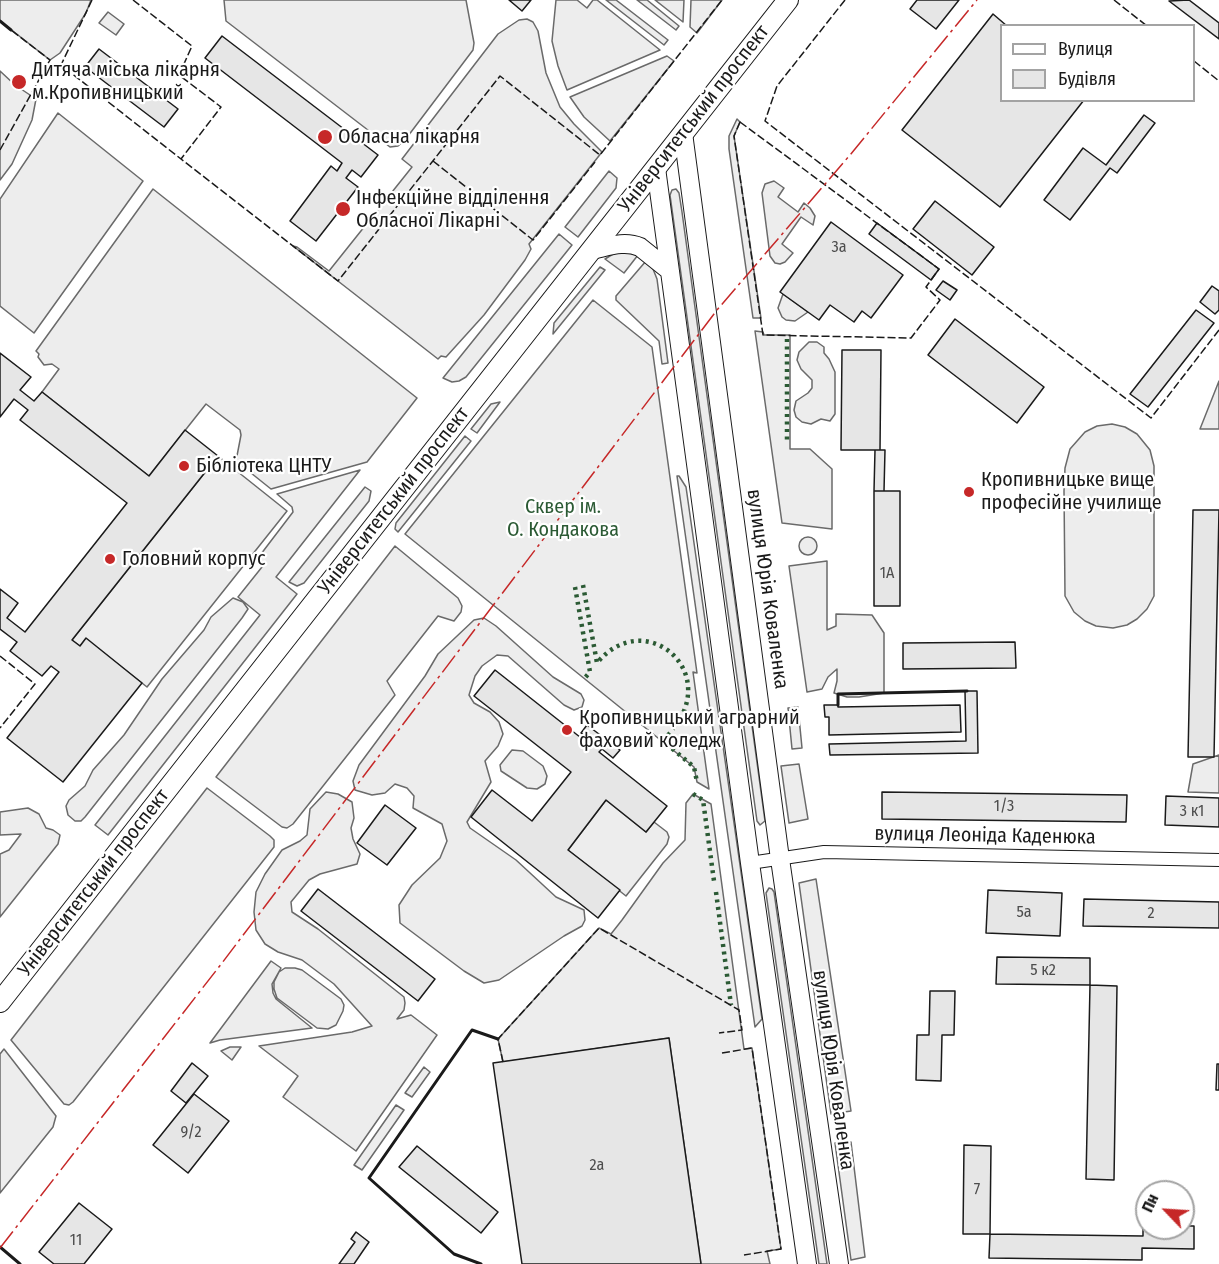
<!DOCTYPE html>
<meta charset="utf-8">
<style>
body{margin:0}
#map{position:relative;width:1219px;height:1264px;overflow:hidden;background:#fff;font-family:"Fira Sans Condensed",sans-serif}
canvas{display:block}
.legend{position:absolute;left:1000px;top:24px;width:195px;height:78px;box-sizing:border-box;background:#fff;border:2px solid #a3a3a3;margin:0;padding:8px 10px;list-style:none;font-size:18px;color:#1a1a1a}
.legend li{display:flex;align-items:center;gap:12px;height:30px}
.legend b{width:30px;border:2px solid #a3a3a3}
.north{position:absolute;left:1135px;top:1180px;width:60px;height:60px;box-sizing:border-box;background:#fff;border:2px solid #a3a3a3;border-radius:50%;rotate:295deg;font-size:16px;font-weight:700;line-height:24px;text-align:center;color:#1a1a1a}
.north::after{content:'';display:block;margin:auto;width:21px;height:27px;background:#c62828;clip-path:polygon(50% 0,100% 100%,50% 72%,0 100%)}
</style>
<div id="map">
<canvas width="1219" height="1264"></canvas>
<ul class="legend">
<li><b style="height:8px;background:#fff"></b>Вулиця</li>
<li><b style="height:16px;background:#e6e6e6"></b>Будівля</li>
</ul>
<div class="north">Пн</div>
</div>
<script>
const c = document.querySelector('canvas').getContext('2d');
c.lineJoin = 'round';
function paint(path, color) { c.fillStyle = color; c.fill(path, 'evenodd'); }
function trace(path, color, width, dash) { c.strokeStyle = color; c.lineWidth = width; c.lineCap = dash ? 'butt' : 'round'; c.setLineDash(dash || []); c.stroke(path); }
function label(font, color, halo, rows, align = 'center') {
  c.font = font + ' "Fira Sans Condensed",sans-serif'; c.lineWidth = 4.5; c.setLineDash([]); c.textBaseline = 'middle'; c.strokeStyle = halo; c.fillStyle = color; for (const [text, x, y, turn = 0] of rows) {
    c.save(); c.translate(x, y); c.rotate((+turn || 0) * Math.PI / 180); c.textAlign = isNaN(turn) ? turn : align; if (halo) c.strokeText(text, 0, 0); c.fillText(text, 0, 0); c.restore();
  }
}
const built = new Path2D(`
 M0,0H91L86,13L60,53L50,60L0,21Z
 M224,0H466L474,43L473,50L405,140L398,146L390,147L226,21Z
 M556,0H577L587,8L593,0H597L660,50L567,90L558,66L552,41Z
 M606,0H616L668,40L664,45Z
 M637,0H647L679,26L676,30Z
 M655,0H684L683,22Z
 M691,0H722L697,33L690,27Z
 M108,12L124,24L116,35L99,23Z
 M527,19L533,22L538,31L546,73L560,107L574,124L602,152L529,244L531,249L525,260L484,315L446,357L441,356L438,359L293,246L297,247L329,271L412,167L402,159L498,34L519,20Z
 M667,56L674,61L610,141L584,117L570,97Z
 M0,71L15,85L36,99L32,120L12,164L0,180Z
 M58,113L143,181L34,333L0,306V199Z
 M737,119L740,122L734,136L761,318H753L729,149V136Z
 M609,171L617,178L616,188L578,237L565,227Z
 M774,181L784,188L778,197L798,212L804,203L810,208L815,216L813,225L801,217L782,244L793,253L785,262L780,264L775,263L770,256L762,193L765,184Z
 M153,189L417,398L367,462L271,489L236,461L241,435L240,430L206,404L149,476L42,392L59,369L52,364L44,365L38,357L39,354L36,351Z
 M676,189L679,193L682,212L765,821L760,825L757,821L670,195L672,190Z
 M559,234L572,245L466,377L459,381L452,382L443,378Z
 M618,251L638,255L624,273L605,259Z
 M646,261L653,269L657,279L668,363L662,364L659,341L616,300V296Z
 M600,267L605,270L553,334L554,323Z
 M783,294L808,312L795,321L786,320L782,317L778,308Z
 M593,300L652,347L697,673L693,672L709,789L697,782L694,767L405,534Z
 M755,331L763,332L764,335H790V449H810L832,469V529L782,523Z
 M809,342H817L824,347V353L829,359L835,372V414L830,421L821,419L811,424L802,422L796,417L794,410L796,401L808,393L812,388V380L801,369L797,360L799,352Z
 M1219,381V429H1200Z
 M500,402L477,433L471,429L491,404Z
 M1112,424L1125,427L1137,434L1150,450L1154,466V596L1147,609L1137,619L1127,625L1113,628L1096,626L1085,621L1074,612L1065,596L1064,491L1065,468L1070,449L1085,432L1097,426Z
 M465,436L471,441L398,532L395,529L396,523Z
 M218,456L287,511L147,687L86,639L80,646L72,640Z
 M360,470L276,577L297,594L108,835L95,825L260,615L238,597L262,567L259,561L261,554L293,512L292,507L277,494Z
 M677,476H679L686,487L762,1019L755,1027Z
 M365,487L371,491L369,501L304,583L297,586L289,582Z
 M799 546a9 9 0 1 1 18 0a9 9 0 1 1-18 0Z
 M395,546L458,598L462,606L461,612L454,621L438,616L387,681L395,695L293,824L287,828L282,827L216,777Z
 M827,561V630L836,626V614L872,615L884,633V693L859,697H847L834,693L837,681V669L828,677L822,689L807,692L789,566Z
 M233,598L243,602L248,609L242,618L85,817L81,821H75L68,815L66,806L69,800L85,786L93,770L124,735L162,679L204,630L211,617Z
 M484,618L496,626L553,677L581,694L584,700L582,707L574,710L564,705L508,656L497,655L482,666L475,676L469,695L474,703L490,712L499,722L503,734L498,746L485,761L491,782L467,822L470,828L516,860L556,897L584,910L585,920L582,926L564,936L499,980L484,983L464,971L400,923L399,905L412,885L440,858L447,841L442,824L413,808L414,796L407,788L395,784L385,793L372,795L355,790L353,781L359,765L425,676L438,654L474,620Z
 M798,707L802,748L792,749L788,708Z
 M512,750L523,751L543,766L547,776L545,784L537,789L527,788L501,771L500,765Z
 M1219,755V793L1188,792L1193,764Z
 M799,764L808,819L789,823L781,766Z
 M207,788L270,836L274,840V847L73,1102L69,1105L64,1104L11,1040Z
 M326,792L338,794L352,802L354,818L351,828L353,839L360,854L357,864L320,874L309,880L291,902L292,912L318,929L404,997L405,1003L404,1010L397,1019L411,1015L437,1035L356,1151L283,1097L298,1076L259,1046L352,1032L372,1026L334,984L302,960L278,952L265,944L256,930L254,912L256,892L265,874L282,850L300,841L307,835L310,809Z
 M693,794L711,804L744,1049L752,1048L781,1249L767,1251L770,1264H701L669,1038L503,1062L498,1039L599,928L611,934L622,920L663,863L685,840L686,803Z
 M606,800L646,832L654,822L667,832L669,837L667,844L626,896L568,850Z
 M28,808L39,814L46,828L53,830L60,835L58,844L0,917V854L9,850L21,834L0,835V812Z
 M816,879L851,1111L831,1114L799,883Z
 M769,888L772,889L774,892L827,1264H819L766,893Z
 M271,961L281,968L272,984L273,993L276,999L312,1028L220,1040L210,1043Z
 M285,968H295L302,970L341,999L344,1005L343,1011L336,1025L328,1029L317,1028L277,998L274,989V982L279,972Z
 M230,1047H241L232,1060L221,1051Z
 M4,1049L56,1116L53,1127L0,1193V1054Z
 M424,1067L430,1072L412,1097L405,1093Z
 M396,1105L404,1110L362,1170L354,1165Z
 M851,1142L865,1257L851,1260L835,1143Z`);
paint(built, '#ededed');
trace(built, '#6a6a6a', 1.5);
const building = new Path2D(`
 M509,0H531L522,11Z
 M917,0H959L936,29L910,9Z
 M1189,0L1219,23V39L1169,1Z
 M993,14L1007,26H1002V100H1084L1000,207L902,130Z
 M222,36L378,155L361,177L352,170L346,178L358,187L316,241L290,221L331,166L337,171L342,163L205,58Z
 M99,49L178,109L164,127L85,67Z
 M1144,115L1155,123L1117,173L1110,168L1070,220L1044,200L1083,148L1106,165Z
 M935,201L994,247L972,275L913,229Z
 M831,222L903,275L871,318L862,311L854,322L830,305L819,320L780,292Z
 M877,223L939,269L931,280L869,234Z
 M943,281L957,290L950,300L936,290Z
 M1212,286L1219,291V310L1215,314L1200,302Z
 M1196,310L1214,323L1148,407L1130,394Z
 M955,319L1044,387L1017,423L928,355Z
 M842,350H881L880,450H841Z
 M0,353L31,377L20,390L34,401L42,392L149,476L185,430L218,456L72,640L80,646L86,638L142,683L63,782L7,738L59,672L51,666L42,676L10,651L17,642L0,629V589L18,603L7,618L25,632L127,503L20,420L28,410L14,399L0,417Z
 M875,450H885L884,491H874Z
 M874,491H900V606H874Z
 M1193,510H1219L1214,757H1188Z
 M1015,642L1016,668L903,669V643Z
 M495,670L590,745L592,741L581,733L587,725L620,750L613,758L602,749L599,752L667,806L646,832L606,800L568,850L620,890L598,918L471,817L492,790L532,821L571,772L474,696Z
 M965,691H977L978,753L830,755L829,744L966,741Z
 M824,705H838V707L960,705L961,732L829,735V717H825Z
 M882,792L1127,795L1126,822L882,819Z
 M1166,796L1219,798V827L1165,825Z
 M385,805L416,828L387,865L357,843Z
 M318,889L435,979L418,1001L301,911Z
 M988,890L1062,893L1060,936L986,933Z
 M1084,899L1219,902V928L1083,926Z
 M997,957L1090,958V985L996,984Z
 M1090,985L1117,986L1114,1180L1086,1179Z
 M930,991H955L954,1035H942L941,1081L916,1080L917,1035H929Z
 M669,1038L701,1264H522L493,1063Z
 M192,1063L208,1076L186,1103L171,1091Z
 M1217,1064H1219V1090H1216Z
 M194,1094L229,1121L188,1173L153,1145Z
 M964,1145L991,1146L990,1234H963Z
 M417,1146L498,1212L481,1233L399,1167Z
 M79,1203L112,1229L84,1264H54L39,1252Z
 M1143,1225H1147V1228H1183V1226H1194V1249L1142,1248V1260L989,1258L990,1234L1143,1236Z
 M356,1232L369,1242L354,1264H339L355,1242L351,1239Z`);
paint(building, '#e6e6e6');
trace(building, '#1a1a1a', 1.5);
const minor = new Path2D(`
 M750,863L824,852L1219,860`);
const secondary = new Path2D(`
 M683,133L780,859L839,1264
 M656,168L750,863L807,1264
 M591,250C607,247 624,240 640,247L670,271`);
const primary = new Path2D(`
 M0,1002L788,0`);
trace(minor, '#1a1a1a', 14);
trace(secondary, '#1a1a1a', 20);
trace(primary, '#1a1a1a', 22);
trace(minor, '#fff', 12);
trace(secondary, '#fff', 18);
trace(primary, '#fff', 20);
trace(new Path2D(`
 M787,339V444
 M583,585L597,663C644,606 721,670 673,729
 M575,587L590,672L584,679
 M670,733L663,741L694,767L697,782
 M693,794L703,800L714,881
 M716,892L731,1005`), '#2b5a34', 4.5, [3, 4.5]);
trace(new Path2D(`
 M92,0L61,65L181,159
 M133,0L192,46L179,75L221,107L181,159L338,281L500,76L600,155L722,0
 M845,0L777,86L765,121L1151,418L1219,330
 M1114,0L1147,26
 M1194,61L1219,81
 M740,122L939,269L926,287L940,300L911,338L763,335L734,136Z
 M0,150L50,60L11,30
 M433,161L533,240L595,162
 M0,656L35,684L0,728
 M722,1053L752,1048L781,1249L744,1255
 M503,1062L498,1039L599,928L739,1010L742,1030L719,1033`), '#1a1a1a', 1.5, [8, 3]);
trace(new Path2D(`
 M0,21L11,30
 M838,705V694L967,691
 M0,1247L20,1264
 M481,1264L454,1254L369,1178L472,1030L498,1039`), '#1a1a1a', 3);
trace(new Path2D(`
 M0,1248L222,963L717,310L850,155L977,0`), '#c62828', 1.5, [21, 4.5, 3, 4.5]);
for (const [x, y, r, color] of [
 [19,82,8,"#c62828"],
 [325,137,8,"#c62828"],
 [343,209,8,"#c62828"],
 [184,466,6,"#c62828"],
 [969,492,6,"#c62828"],
 [110,559,6,"#c62828"],
 [567,730,6,"#c62828"]
]) { const dot = new Path2D(); dot.arc(x, y, r, 0, 2 * Math.PI); c.fillStyle = color; c.fill(dot); trace(dot, '#fff', 2); }
label('16px', '#4d4d4d', null, [
 ["3а",839,248],
 ["1А",887,574],
 ["1/3",1004,807],
 ["3 к1",1192,812],
 ["5а",1024,913],
 ["2",1151,914],
 ["5 к2",1043,971],
 ["9/2",191,1133],
 ["2а",597,1166],
 ["7",977,1190],
 ["11",76,1241]
]);
label('20px', '#1a1a1a', '#fff', [
 ["Дитяча міська лікарня",32,70],
 ["м.Кропивницький",32,93],
 ["Обласна лікарня",338,137],
 ["Інфекційне відділення",356,198],
 ["Обласної Лікарні",356,221],
 ["Бібліотека ЦНТУ",196,466],
 ["Кропивницьке вище",981,480],
 ["професійне училище",981,503],
 ["Головний корпус",122,559],
 ["Кропивницький аграрний",579,718],
 ["фаховий коледж",579,741]
], 'left');
label('20px', '#1a1a1a', '#fff', [
 ["Університетський проспект",694,119,-52],
 ["Університетський проспект",394,501,-52],
 ["вулиця Юрія Коваленка",767,589,82],
 ["вулиця Леоніда Каденюка",985,836,1],
 ["Університетський проспект",94,883,-52],
 ["вулиця Юрія Коваленка",833,1070,82]
]);
label('20px', '#2b5a34', '#fff', [
 ["Сквер ім.",563,507],
 ["О. Кондакова",563,530]
]);
</script>
